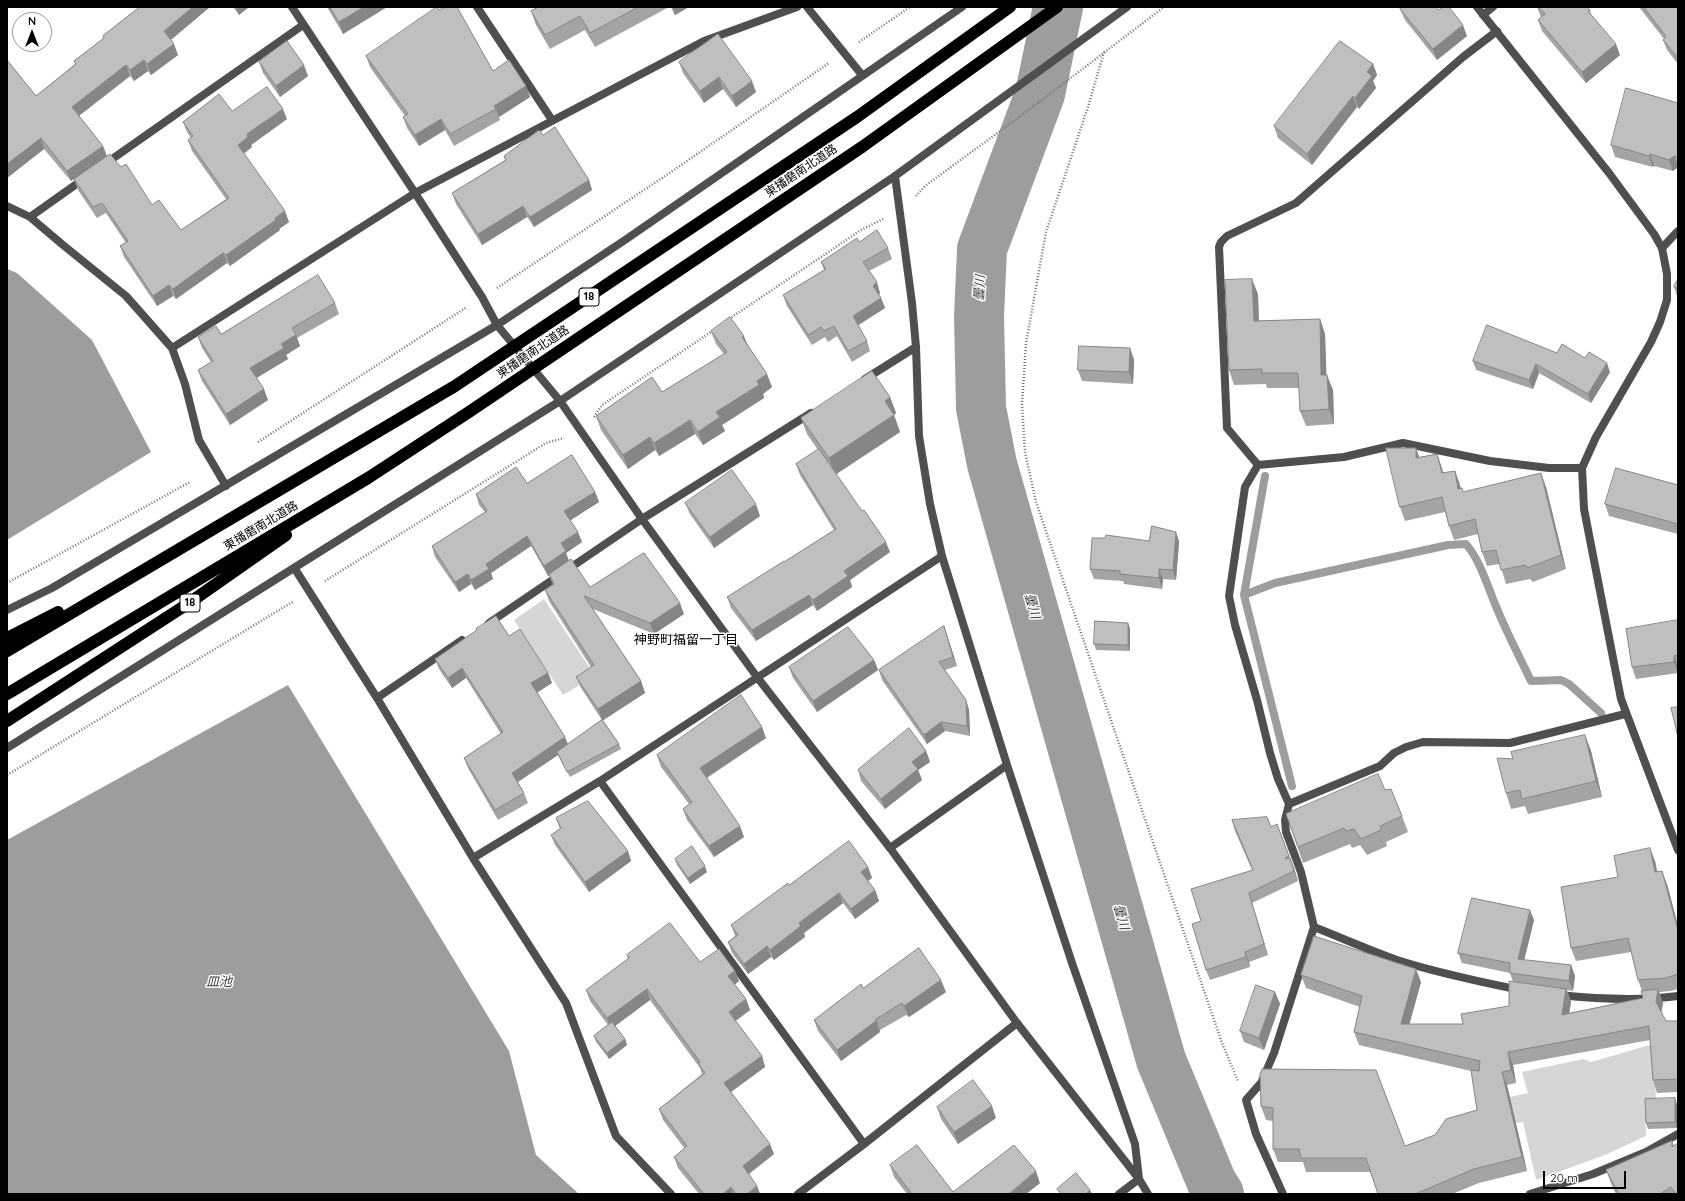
<!DOCTYPE html>
<meta charset="utf-8">
<style>
body{margin:0}
#map{position:relative;width:1685px;height:1201px;overflow:hidden;background:#fff;font-family:Quicksand,sans-serif}
canvas{display:block}
.frame{position:absolute;inset:0;border:8px solid #000;pointer-events:none}
.north{position:absolute;left:12px;top:12px;width:40px;height:40px;box-sizing:border-box;background:#fff;border:1px solid #999;border-radius:50%;rotate:0deg;font-size:11px;font-weight:700;line-height:16px;text-align:center;color:#000}
.north::after{content:'';display:block;margin:auto;width:14px;height:18px;background:#000;clip-path:polygon(50% 0,100% 100%,50% 72%,0 100%)}
.scale{position:absolute;left:1543px;top:1171px;width:83px;height:18px;box-sizing:border-box;border:2px solid #000;border-top:0;padding-left:5px;font-size:12px;line-height:14px;white-space:nowrap;color:#000;-webkit-text-stroke:3px #fff;paint-order:stroke}
</style>
<div id="map">
<canvas width="1685" height="1201"></canvas>
<div class="frame"></div>
<div class="north">N</div>
<div class="scale">20 m</div>
</div>
<script>
const c = document.querySelector('canvas').getContext('2d');
c.lineJoin = 'round';
function paint(path, color) { c.fillStyle = color; c.fill(path, 'evenodd'); }
function trace(path, color, width, dash) { c.strokeStyle = color; c.lineWidth = width; c.lineCap = dash ? 'butt' : 'round'; c.setLineDash(dash || []); c.stroke(path); }
function label(font, color, halo, rows, align = 'center') {
  c.font = font + ' Quicksand,"Noto Sans JP",sans-serif'; c.lineWidth = 3; c.setLineDash([]); c.textBaseline = 'middle'; c.strokeStyle = halo; c.fillStyle = color; for (const [text, x, y, turn = 0] of rows) {
    c.save(); c.translate(x, y); c.rotate((+turn || 0) * Math.PI / 180); c.textAlign = isNaN(turn) ? turn : align; if (halo) c.strokeText(text, 0, 0); c.fillText(text, 0, 0); c.restore();
  }
}
paint(new Path2D(`
 M544,599L595,676L563,695L514,620Z
 M1653,1044L1656,1099H1645L1646,1136L1605,1155L1536,1180L1523,1122L1482,1127L1478,1104L1528,1093L1522,1072L1583,1059L1591,1062Z`), '#d6d6d6');
paint(new Path2D(`
 M7,269L17,273L92,340L151,452L7,540Z
 M288,685L509,1051L536,1155L579,1194H7V840Z`), '#9d9d9d');
trace(new Path2D(`
 M1265,476L1244,595L1292,786
 M1244,595L1275,583L1448,545L1466,544C1482,563 1488,589 1498,611C1508,635 1520,658 1531,681L1561,680L1569,684L1601,713`), '#9d9d9d', 8);
trace(new Path2D(`
 M1058,7L1040,94L982,249L979,317L981,408L992,464L1161,1060L1212,1183L1219,1194`), '#9d9d9d', 50);
trace(new Path2D(`
 M859,42L910,7
 M1104,52L1088,107L1046,232L1026,343L1022,404L1025,452L1036,502L1222,1043L1238,1081
 M916,196L925,186L1022,115L1164,7
 M497,288L671,172L829,63
 M729,319L861,230L883,219
 M594,417L602,405L714,330
 M258,442L467,307
 M325,581L546,443L564,438
 M7,583L190,482
 M7,775L294,601`), '#717171', 2.5, [1, 2]);
trace(new Path2D(`
 M477,7L552,120
 M807,7L862,75
 M1483,15L1493,7
 M105,164L303,25
 M895,176L912,303L916,347L919,436L930,504L942,556L1007,765L1072,963L1135,1144L1139,1179
 M7,206L30,217L63,245L126,296L172,348L185,384L199,440L226,486
 M30,217L85,178
 M1662,248L1678,231
 M172,348L415,193L704,41L797,7
 M865,379L916,347
 M1258,465L1344,457L1403,443L1490,461L1549,468H1582
 M295,569L377,698L473,858L566,1003L616,1136L671,1194
 M7,610L52,588L497,325L625,240L962,7
 M489,623L642,519L811,413
 M377,698L462,640
 M7,748L560,401L895,176L1127,7
 M600,781L864,1144
 M1289,804L1380,766L1394,753L1406,747L1423,742L1510,743L1625,714
 M890,848L1007,765
 M473,858L600,781L942,556
 M1314,927C1342,938 1369,950 1397,960C1437,973 1478,981 1519,990
 M1559,995C1598,999 1639,1001 1678,996
 M1017,1023L1139,1179L1148,1194
 M1119,1194L1139,1179
 M1283,1194L1256,1134L1246,1100L1261,1083L1274,1053L1314,927L1301,872L1286,832L1285,820L1289,804L1278,779L1270,753L1257,700L1235,625L1229,596L1245,487L1258,465L1227,428L1219,247L1221,242L1227,236L1296,203L1463,57L1497,31`), '#4f4f4f', 8);
trace(new Path2D(`
 M292,7L415,193L482,297L497,325L560,401L642,519L757,677L890,848L1017,1023L864,1144L798,1194
 M1477,7L1609,173L1654,234L1662,248L1667,274V300L1660,322L1651,342L1596,437L1582,468L1584,509L1621,699L1678,850
 M1530,1194L1593,1174L1646,1152L1678,1134`), '#4f4f4f', 8);
trace(new Path2D(`
 M7,638L58,612
 M7,651L455,386L857,117L1010,7
 M7,694L368,478L469,412L862,147L1057,7
 M7,721L189,603L286,535`), '#000', 12);
paint(new Path2D(`
 M137,7H210L171,40L178,55L151,75L148,71L134,81L130,76L79,116L71,181L44,149L7,178V60L36,96L75,64L74,61L104,38L103,36L138,8Z
 M233,7H249L239,15Z
 M327,7H387L343,34Z
 M539,7H669L595,47L585,30L550,49L536,25L531,11Z
 M671,7H689L675,15Z
 M1537,7H1587L1590,10L1591,15L1620,55L1586,83L1542,31L1538,20L1541,17Z
 M1639,7H1678V64L1667,50L1663,40L1664,39Z
 M1400,9L1438,10L1467,36L1437,60L1405,20Z
 M439,10L493,71L526,86L530,97L499,117L500,120L454,146L445,130L419,146L407,128L403,117L405,116L370,67L366,56Z
 M259,62L308,76L280,97L263,73Z
 M679,62L756,92L736,107L723,89L704,103L683,73Z
 M1373,64L1377,75L1373,81L1376,88L1359,109L1357,107L1312,165L1278,138L1274,126Z
 M1678,103V167L1673,171L1654,166L1653,167L1615,157L1611,145Z
 M232,111L287,119L251,145L252,147L244,154L289,222L279,229L280,230L230,266L227,263L176,299L173,296L157,306L124,257L120,246L126,243L106,213L97,218L78,190L74,179L121,167L152,205L181,230L226,199L192,151L188,140L191,138L187,132L183,122Z
 M543,135L589,180L592,190L534,227L527,217L482,245L456,204L452,193L505,160L504,156Z
 M859,242L888,248L892,259L869,271L880,293L879,294L881,298L885,308L858,325L867,341L870,351L852,362L837,336L828,342L825,337L812,345L787,306L783,295L824,270L821,262Z
 M1678,279V297L1677,296L1674,287Z
 M1258,294L1259,321L1320,319L1325,334L1326,375L1333,390L1334,424L1306,426L1300,411L1299,388H1267L1266,384L1234,385L1229,370Z
 M335,303L339,314L297,338L300,346L286,355L288,359L257,378L268,400L230,425L202,381L198,370L211,362L202,348L198,337L221,334Z
 M711,331L747,343L772,387L763,394L764,398L722,425L725,431L703,445L695,434L659,456L655,450L628,469L601,430L596,416L662,392L724,354L716,344Z
 M1130,348L1134,360L1133,384L1082,381L1078,370Z
 M1557,353L1610,372L1591,403L1539,373L1533,389L1476,370L1473,361Z
 M890,397L896,413L894,415L900,432L836,474L890,552L850,580L852,587L817,611L813,605L756,641L731,608L727,597L784,562L834,530L800,475L796,464L818,450L807,434L801,418Z
 M1437,454L1443,473L1455,471L1460,485L1461,489L1462,488L1463,492L1546,487L1566,569L1533,582L1530,579L1506,584L1500,564L1487,566L1482,552L1478,534L1454,540L1449,526L1445,512L1405,521L1400,507L1420,457Z
 M527,483L595,492L599,502L570,520L582,542L566,553L569,561L590,587L684,614L654,634L593,609L641,681L645,693L603,720L619,744L621,749L570,777L558,755L518,782L524,793L528,803L498,820L468,768L464,758L501,734L466,678L452,688L439,669L435,659L509,636L548,673L552,683L537,692L568,744L602,720L581,688L576,677L591,667L549,601L545,590L553,585L549,575L548,576L531,546L491,573L493,579L475,590L471,584L459,592L435,557L432,546L485,512L479,505L476,494Z
 M1678,485V534L1609,516L1605,504Z
 M685,503L760,516L714,548L690,514Z
 M1176,532L1179,542L1176,580L1163,579L1162,589L1124,584L1123,581L1094,579L1090,569L1149,541Z
 M1678,620V673L1636,679L1632,667Z
 M1128,623L1130,629V651L1096,650L1094,644Z
 M944,626L957,666L945,670L966,700L969,710L970,736L945,731L927,744L882,680L879,670Z
 M874,660L878,670L817,712L793,678L789,667Z
 M1585,735L1591,751L1602,797L1528,814L1525,806L1511,809L1506,793L1513,759Z
 M766,738L707,778L744,837L714,857L687,820L683,809L689,804L661,767L657,755Z
 M926,751L930,762L918,770L922,780L885,809L861,781L858,770Z
 M1385,790L1402,816L1408,832L1386,842L1387,846L1367,855L1360,845L1352,848L1350,844L1303,863L1286,814Z
 M556,818L628,851L631,861L589,892L555,845L551,835L560,829Z
 M1232,820L1271,827L1277,824L1294,868L1298,881L1252,903L1268,955L1249,962L1250,967L1210,980L1206,970L1201,921L1252,870L1235,831Z
 M675,859L707,872L690,884L677,865Z
 M1655,861L1657,872L1667,884L1678,926V989L1671,991L1659,992L1663,1003L1661,1012L1666,1021H1678V1092L1657,1093L1653,1080L1650,1040L1513,1065L1516,1083L1507,1085L1527,1171L1479,1183L1452,1194H1378L1370,1172H1306L1303,1162H1278L1273,1149V1121L1266,1120L1261,1106L1260,1074L1405,1146L1435,1135L1477,1110L1471,1071L1359,1045L1354,1032L1360,1007L1306,988L1301,975L1421,982L1409,1024H1463L1509,1006L1513,982L1510,973L1462,963L1458,953L1534,920L1524,960L1571,965L1575,976L1573,991L1567,990L1571,1002L1569,1013L1643,998L1642,991L1638,980L1631,952L1576,961L1571,948L1618,877Z
 M868,867L872,878L868,881L875,890L879,901L855,919L843,903L804,933L805,937L774,960L771,957L748,974L732,953L728,942L735,936L731,925L789,885Z
 M627,955L700,962L735,971L739,981L734,984L746,999L750,1010L735,1021L762,1056L765,1067L731,1092L774,1154L749,1174L757,1186L760,1194H699L678,1168L674,1157L685,1149L663,1120L659,1109L702,1074L700,1068L650,1000L615,1026L625,1039L627,1045L609,1059L596,1042L594,1036L608,1025L590,1001L586,990L628,959Z
 M863,988L946,992L909,1017L906,1015L880,1030V1032L841,1061L818,1031L814,1020Z
 M1275,992L1280,1004L1264,1050L1244,1042L1240,1031Z
 M1677,1104V1128L1648,1129L1646,1123Z
 M937,1107L996,1118L958,1144L941,1119Z
 M1672,1141L1674,1146L1678,1194H1616L1612,1186L1606,1170Z
 M890,1165L953,1192L1040,1183L1026,1194H907L894,1177Z`), '#a4a4a4');
paint(new Path2D(`
 M193,7H210L168,42L164,31Z
 M236,7H249L239,15Z
 M364,7H387L343,34L339,22Z
 M672,7H689L675,15Z
 M1463,25L1467,36L1437,60L1433,49Z
 M174,44L178,55L151,75L147,64Z
 M1616,44L1620,55L1586,83L1582,72Z
 M144,60L148,71L134,81L130,70Z
 M1373,64L1377,75L1373,81L1376,88L1359,109L1355,98L1367,72Z
 M126,65L130,76L76,118L72,107Z
 M304,65L308,76L280,97L276,86Z
 M719,77L723,89L704,103L700,91Z
 M752,81L756,92L736,107L732,96Z
 M526,86L530,97L499,117L496,109L494,106Z
 M1353,96L1357,107L1312,165L1307,154Z
 M283,109L287,119L251,145L252,147L241,155L238,145L247,134Z
 M441,119L445,130L419,146L415,135Z
 M41,138L44,149L7,178V164Z
 M103,146L107,156L71,181L67,171Z
 M1650,154L1654,166L1653,167L1649,156Z
 M1674,156L1678,167L1673,171L1669,160Z
 M589,180L592,190L534,227L530,217Z
 M523,206L527,217L482,245L478,234Z
 M285,211L289,222L279,229L280,230L230,266L226,255Z
 M223,253L227,263L176,299L173,289Z
 M1252,279L1258,294L1259,335L1254,321Z
 M877,282L880,293L877,296L873,286Z
 M169,285L173,296L157,306L153,296Z
 M881,298L885,308L857,326L853,316Z
 M1320,319L1325,334L1327,390L1321,375Z
 M296,335L300,346L286,355L288,359L254,379L250,368L281,344Z
 M744,336L749,349L742,337Z
 M1130,348L1134,360L1133,384L1129,372Z
 M1607,363L1610,372L1591,403L1588,394Z
 M1536,364L1539,373L1533,389L1529,380Z
 M767,374L772,387L763,394L764,398L722,425L725,431L703,445L698,432L716,412Z
 M1327,375L1333,390L1334,424L1329,409Z
 M264,389L268,400L230,425L226,414Z
 M890,397L896,413L893,416L894,415L900,432L835,475L829,458L885,401Z
 M690,420L695,434L659,456L654,443Z
 M650,437L655,450L628,469L623,455Z
 M1416,448L1421,462L1416,458Z
 M1437,454L1442,468L1447,487L1442,473Z
 M1455,471L1460,485L1463,503L1458,489Z
 M1541,473L1546,487L1566,569L1561,555Z
 M595,492L599,502L568,522L564,511Z
 M756,504L760,516L714,548L710,537Z
 M578,532L582,542L566,553L569,561L548,576L544,566L561,543Z
 M1176,532L1179,542L1176,580L1173,570Z
 M527,536L531,546L491,573L493,579L475,590L471,580L486,564Z
 M886,542L890,552L850,580L852,587L817,611L813,600L844,571Z
 M1159,569L1163,579L1162,589L1159,578Z
 M468,574L471,584L459,592L455,582Z
 M809,595L813,605L756,641L752,630Z
 M680,603L684,614L654,634L650,623Z
 M1128,623L1130,629V651L1128,645Z
 M944,626L947,635L957,666L953,657Z
 M1674,656L1678,667V673L1674,662Z
 M874,660L878,670L817,712L813,701Z
 M462,668L466,678L452,688L448,678Z
 M548,673L552,683L535,694L531,683Z
 M641,681L645,693L602,721L598,709Z
 M966,700L969,710L970,736L967,726Z
 M941,722L945,731L927,744L924,735Z
 M762,727L766,738L704,779L700,768Z
 M1585,735L1591,751L1602,797L1596,781Z
 M565,737L569,747L557,752L558,755L516,783L512,773Z
 M926,751L930,762L918,770L922,780L885,809L881,799L912,762Z
 M740,826L744,837L714,857L709,846Z
 M1650,848L1655,861L1660,886L1655,872Z
 M628,851L631,861L589,892L585,882Z
 M1290,858L1294,868L1298,881L1294,871Z
 M705,866L707,872L690,884L688,878Z
 M868,867L872,878L865,883L861,872Z
 M1662,871L1667,884L1678,926V930Z
 M875,890L879,901L855,919L851,909Z
 M839,893L843,903L804,933L805,937L774,960L770,950L799,923Z
 M1249,893L1252,903L1268,955L1264,944Z
 M1530,910L1534,920L1522,969L1518,959Z
 M767,946L771,957L748,974L744,964Z
 M1245,952L1249,962L1250,967L1246,957Z
 M1571,965L1575,976L1573,991L1569,981Z
 M1416,969L1421,982L1406,1037L1401,1024Z
 M735,971L739,981L732,987L728,976Z
 M941,980L946,992L909,1017L904,1006Z
 M647,989L650,1000L611,1029L607,1018Z
 M1566,989L1571,1002L1567,1028L1562,1015Z
 M1658,989L1663,1003L1661,1015L1656,1002Z
 M1275,992L1280,1004L1264,1050L1259,1038Z
 M746,999L750,1010L733,1023L729,1012Z
 M876,1019L880,1032L841,1061L837,1050Z
 M625,1039L627,1045L609,1059L607,1053Z
 M1508,1052L1513,1065L1516,1083L1511,1070Z
 M762,1056L765,1067L728,1094L724,1083Z
 M1502,1072L1507,1085L1527,1171L1522,1157Z
 M1675,1098L1677,1104V1128L1675,1122Z
 M992,1106L996,1118L958,1144L954,1132Z
 M770,1144L774,1154L746,1176L743,1166Z
 M1036,1171L1040,1183L1026,1194H1009Z
 M757,1186L760,1194H747Z
 M731,1187L733,1194H723Z
 M1090,1190L1092,1194H1086Z`), '#868686');
const building = new Path2D(`
 M140,7H193L164,31L174,44L147,64L144,60L130,70L126,65L72,107L103,146L67,171L41,138L7,164V60L36,96L76,64L74,61L104,38L103,36Z
 M330,7H364L339,22Z
 M437,7L439,10L445,7H457L493,71L509,60L526,86L494,106L496,109L450,134L441,119L415,135L403,117L408,114L366,56Z
 M539,7H638L590,33L580,16L545,35L531,11Z
 M1403,7H1436L1438,10L1444,7H1449L1463,25L1433,49L1400,9Z
 M1538,7H1587L1590,10L1588,11L1616,44L1582,72L1538,20L1545,14Z
 M1644,7H1678V58L1663,40L1666,37Z
 M718,34L752,81L732,96L719,77L700,91L679,62Z
 M287,41L304,65L276,86L259,62Z
 M1340,41L1373,64L1367,72L1372,76L1355,98L1353,96L1307,154L1274,126Z
 M267,87L283,109L247,134L248,137L238,145L285,211L275,218L276,220L226,255L223,253L173,289L169,285L153,296L120,246L128,241L102,203L93,207L74,179L110,154L121,167L126,164L152,205L159,200L181,230L229,198L188,140L193,136L183,122L219,94L232,111Z
 M1626,88L1678,103V157L1674,156L1669,160L1650,154L1649,156L1611,145Z
 M555,127L589,180L530,217L523,206L478,234L452,193L506,160L504,156L539,130L543,135Z
 M877,230L888,248L863,262L877,282L873,286L881,298L853,316L867,341L848,351L834,326L824,331L821,327L808,335L783,295L826,269L821,262L857,238L859,242Z
 M318,275L335,303L292,328L296,335L281,344L284,348L250,368L264,389L226,414L198,370L213,361L198,337L216,326L221,334Z
 M1252,279L1254,321L1320,319L1321,375H1327L1329,409L1300,411L1298,373H1262V369L1229,370L1225,280Z
 M1678,279V289L1674,287Z
 M730,317L744,336L742,337L767,374L757,381L759,385L716,412L720,417L698,432L690,420L654,443L650,437L623,455L596,416L652,377L662,392L727,352L711,331Z
 M1487,325L1557,353L1562,344L1585,358L1589,352L1607,363L1588,394L1536,364L1529,380L1473,361Z
 M1079,346L1130,348L1129,372L1078,370Z
 M872,371L890,397L885,401L894,415L829,458L801,418Z
 M1386,448H1416V458L1437,454L1442,473L1455,471L1458,489L1462,488L1463,492L1541,473L1561,555L1527,568L1525,565L1501,570L1496,550L1482,552L1475,519L1449,526L1442,497L1400,507Z
 M819,449L862,511L864,510L886,542L844,571L848,576L813,600L809,595L752,630L727,597L784,561V562L836,529L796,464Z
 M572,455L595,492L564,511L578,532L561,543L566,551L544,566L527,536L486,564L489,569L471,580L468,574L455,582L432,546L487,511L476,494L516,467L527,483Z
 M1616,468L1678,485V524L1605,504Z
 M732,470L756,504L710,537L685,503Z
 M1152,526L1176,532L1173,570L1159,569V578L1120,574V571L1090,569L1092,538H1105L1106,535L1149,541Z
 M644,553L680,603L650,623L584,596L641,681L598,709L576,677L594,665L545,590L554,584L549,574L571,559L590,587Z
 M496,616L509,636L520,629L548,673L531,683L565,737L512,773L524,793L495,810L464,758L503,732L462,668L448,678L435,659L477,630L476,629Z
 M1678,620V655L1674,656V662L1632,667L1626,629Z
 M1095,621L1128,623V645L1094,644Z
 M944,626L953,657L939,662L966,700L967,726L941,722L924,735L879,670Z
 M848,627L874,660L813,701L789,667Z
 M741,695L762,727L700,768L740,826L709,846L683,809L692,802L657,755Z
 M1678,707V737L1671,708Z
 M602,720L619,744L567,772L557,752Z
 M909,728L926,751L912,762L918,769L881,799L858,770Z
 M1585,735L1596,781L1522,799L1520,790L1506,793L1497,758L1513,759L1511,752Z
 M1378,774L1385,790L1391,789L1402,816L1380,826L1381,830L1361,839L1354,829L1346,831L1344,828L1298,847L1286,814Z
 M588,801L628,851L585,882L551,835L561,828L556,818Z
 M1267,817L1271,827L1277,824L1289,856L1285,858L1286,859L1290,858L1294,871L1249,893L1264,944L1245,952L1246,957L1206,970L1192,924L1201,921L1191,889L1253,870L1232,820Z
 M849,841L868,867L861,872L875,890L851,909L839,893L799,923L801,926L770,950L767,946L744,964L728,942L738,935L731,925L788,883L789,885Z
 M692,846L705,866L688,878L675,859Z
 M1650,848L1655,872L1662,871L1678,930V974L1666,978L1638,980L1628,938L1571,948L1561,887L1618,877L1614,856Z
 M1472,898L1530,910L1518,959L1571,965L1569,981L1510,973V963L1458,953Z
 M670,923L700,962L719,949L735,971L728,976L746,999L729,1012L762,1056L724,1083L770,1144L743,1166L757,1186L747,1194H736L731,1187L723,1194H704L674,1157L687,1146L659,1109L705,1073L698,1063L700,1062L647,989L607,1018L586,990L629,958L627,955Z
 M1314,936L1416,969L1401,1024H1463L1461,1014L1509,1006V981L1566,989L1562,1015L1643,998L1641,991L1658,989L1656,1002L1666,1021H1678V1079L1653,1080L1649,1026L1508,1052L1511,1070L1502,1072L1522,1157L1474,1169L1415,1194H1378L1366,1158H1301L1299,1149H1273V1108L1261,1106L1260,1074L1262,1069L1376,1070L1405,1146L1435,1135L1446,1119L1477,1110L1471,1070L1479,1071L1480,1061L1354,1032L1362,996L1301,975Z
 M919,948L941,980L904,1006L902,1003L876,1019V1021L837,1050L814,1020L861,984L863,988Z
 M1256,985L1275,992L1259,1038L1240,1031Z
 M612,1022L625,1039L607,1053L594,1036Z
 M973,1080L992,1106L954,1132L937,1107Z
 M1675,1098V1122L1646,1123L1645,1099Z
 M1672,1141V1147L1678,1143V1194H1676L1671,1187L1660,1194H1619L1606,1170Z
 M917,1145L953,1192L1014,1145L1036,1171L1009,1194H912L890,1165Z
 M1076,1173L1090,1190L1086,1194H1061L1057,1189Z`);
paint(building, '#bfbfbf');
trace(building, '#868686', 1);
for (const [x, y, w] of [
 [589,297,20],
 [190,603,20]
]) { const box = new Path2D(); box.roundRect(x - w / 2, y - 9, w, 18, 3); c.fillStyle = '#fff'; c.fill(box); trace(box, '#000', 1); }
label('bold 11px', '#000', null, [
 ["18",589,297],
 ["18",190,603]
]);
label('12px', '#000', '#fff', [
 ["東播磨南北道路",801,171,-34],
 ["東播磨南北道路",533,352,-34],
 ["東播磨南北道路",261,526,-31]
]);
label('italic 13px', '#3e3e3e', '#fff', [
 ["曇川",980,288,-87],
 ["曇川",1032,606,74],
 ["曇川",1121,917,74],
 ["皿池",219,982]
]);
label('13px', '#000', '#fff', [
 ["神野町福留一丁目",686,640]
]);
</script>
